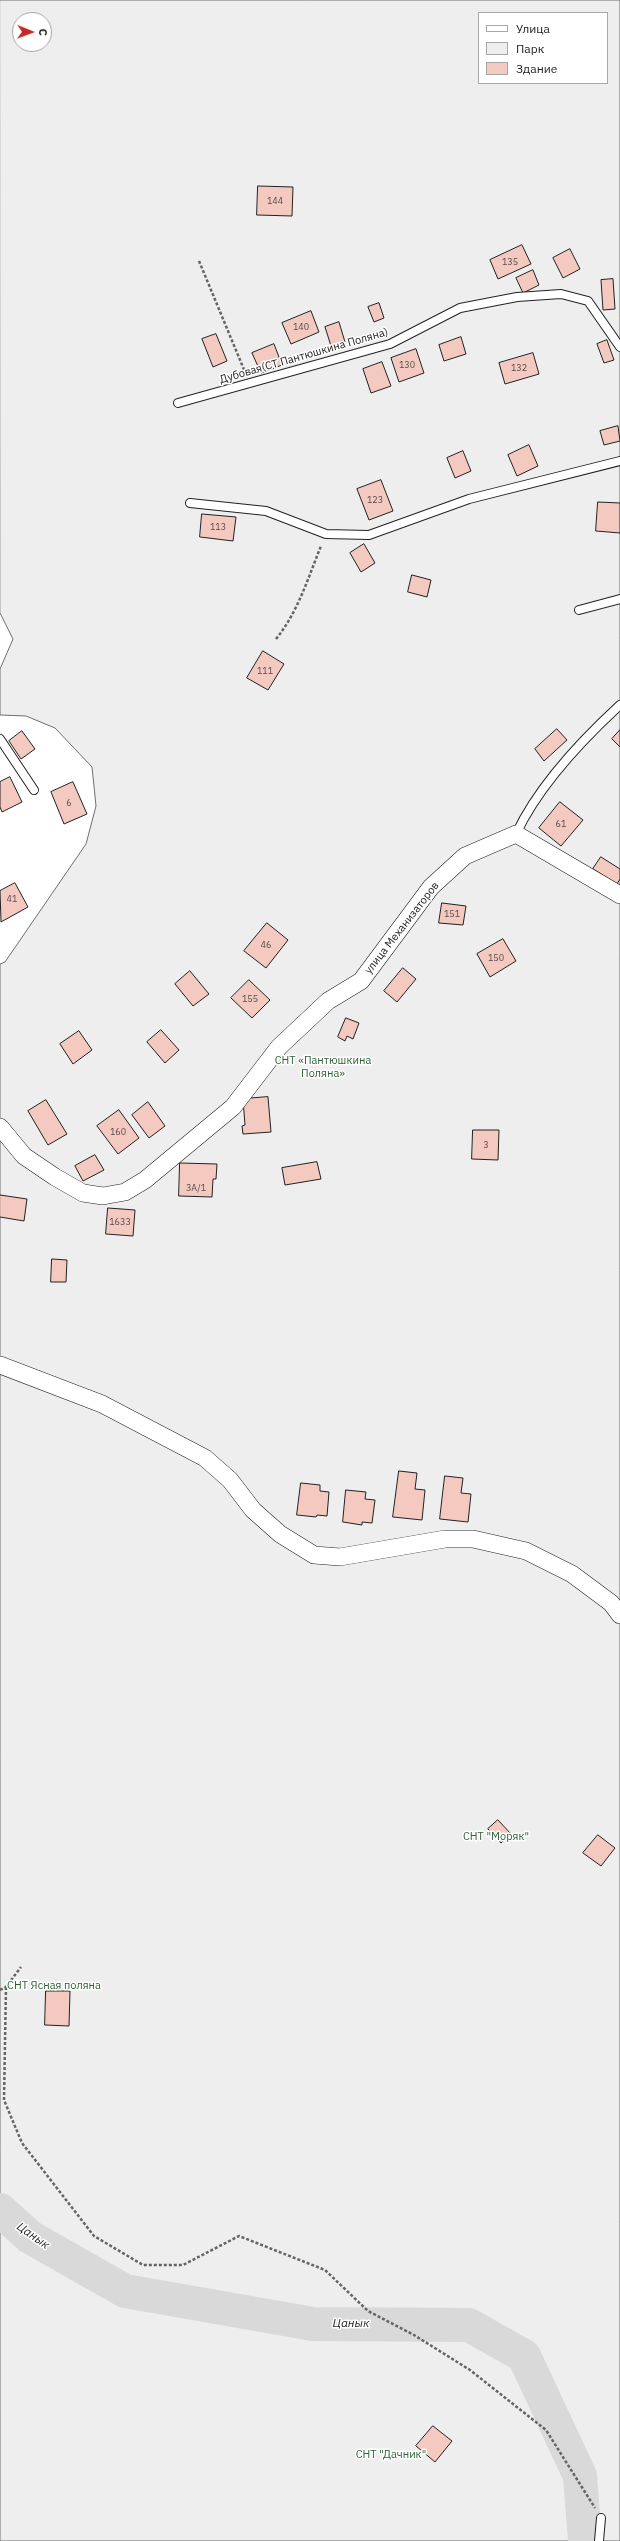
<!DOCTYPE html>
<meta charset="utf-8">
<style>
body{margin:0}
#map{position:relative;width:620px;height:2541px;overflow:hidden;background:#fff;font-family:"IBM Plex Sans",sans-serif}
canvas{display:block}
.legend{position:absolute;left:478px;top:12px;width:130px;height:72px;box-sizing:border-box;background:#fff;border:1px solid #a7a7a7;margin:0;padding:5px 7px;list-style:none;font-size:12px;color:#222}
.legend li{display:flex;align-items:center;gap:8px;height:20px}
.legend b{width:20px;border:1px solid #a7a7a7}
.north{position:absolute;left:12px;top:12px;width:40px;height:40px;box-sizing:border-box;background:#fff;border:1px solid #a7a7a7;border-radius:50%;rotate:91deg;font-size:11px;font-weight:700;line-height:16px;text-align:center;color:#222}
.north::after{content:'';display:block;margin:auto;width:14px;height:18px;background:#c62828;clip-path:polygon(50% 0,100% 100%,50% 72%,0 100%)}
</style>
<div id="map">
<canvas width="620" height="2541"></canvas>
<ul class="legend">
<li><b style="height:5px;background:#fff"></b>Улица</li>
<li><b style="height:11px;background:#eee"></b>Парк</li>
<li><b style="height:11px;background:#f3c9c0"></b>Здание</li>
</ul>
<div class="north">С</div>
</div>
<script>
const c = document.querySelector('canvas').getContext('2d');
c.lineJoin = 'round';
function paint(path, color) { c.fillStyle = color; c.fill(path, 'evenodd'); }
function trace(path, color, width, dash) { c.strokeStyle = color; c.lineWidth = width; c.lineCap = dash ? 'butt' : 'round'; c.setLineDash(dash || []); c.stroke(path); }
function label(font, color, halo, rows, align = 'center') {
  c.font = font + ' "IBM Plex Sans",sans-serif'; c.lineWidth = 3; c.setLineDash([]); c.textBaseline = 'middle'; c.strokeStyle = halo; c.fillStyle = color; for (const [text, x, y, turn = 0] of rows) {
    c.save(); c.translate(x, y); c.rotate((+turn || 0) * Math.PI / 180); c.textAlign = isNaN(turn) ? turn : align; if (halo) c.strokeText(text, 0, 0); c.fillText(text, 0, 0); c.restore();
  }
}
const green = new Path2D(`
 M0,0H620V2541H0V964L5,962L86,844L96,806L92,767L55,728L26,716L0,715V669L13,639L0,613ZM479,13H607V83H479ZM20,20H44V44H20Z`);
paint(green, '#eee');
trace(green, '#6f6f6f', 1);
trace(new Path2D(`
 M0,2210L30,2237L125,2291L313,2324L469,2325L524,2356L580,2476L585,2541`), '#d9d9d9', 34);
const building = new Path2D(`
 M258,186L293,187L292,216L257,215Z
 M522,245L531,264L498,279L490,260Z
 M570,249L580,269L563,278L553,258Z
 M533,270L539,285L523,293L516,278Z
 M613,279L615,309L603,310L601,280Z
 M379,303L384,318L374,322L368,307Z
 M311,311L319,332L291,344L282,323Z
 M339,322L345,342L331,346L325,327Z
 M216,334L227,361L213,367L202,339Z
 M461,337L466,354L444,361L439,345Z
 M607,340L614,360L604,363L597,344Z
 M274,344L282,365L261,373L252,353Z
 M416,349L424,373L399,382L391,358Z
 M533,353L539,374L505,384L499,363Z
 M382,362L391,386L371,393L363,369Z
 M618,426L620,441L604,445L600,431Z
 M529,445L538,466L517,476L508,455Z
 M463,451L471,471L455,478L447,458Z
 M381,480L393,511L369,520L357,489Z
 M598,502L620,503V533L596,531Z
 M202,514L236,517L233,541L200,537Z
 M364,544L375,563L361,572L350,553Z
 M412,575L431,580L427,597L408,592Z
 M263,651L284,664L268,690L247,678Z
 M557,729L567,740L544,761L535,749Z
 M620,730V747L612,739Z
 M22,731L35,749L21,759L9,741Z
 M10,777L22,802L2,812L0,807V782Z
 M73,782L87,814L64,824L51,792Z
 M560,802L583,820L561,846L539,828Z
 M601,857L620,869V879L617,884L593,869Z
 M15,883L28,907L1,922L0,891Z
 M442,903L466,906L463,925L439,923Z
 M267,923L288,940L266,968L244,951Z
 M503,939L516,961L490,977L477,954Z
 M403,968L416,979L397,1002L384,991Z
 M190,971L209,994L193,1006L175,984Z
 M249,980L270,1000L252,1018L231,998Z
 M346,1018L359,1023L353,1039L347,1036L345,1041L338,1037Z
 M161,1030L179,1050L165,1063L147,1042Z
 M79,1031L92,1050L73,1064L60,1044Z
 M268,1097L271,1132L243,1134L242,1126L245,1125L243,1099Z
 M46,1100L67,1134L48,1145L28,1111Z
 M148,1102L165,1126L149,1138L132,1115Z
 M119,1110L139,1138L118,1154L97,1126Z
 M473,1130H499L498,1160L472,1159Z
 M95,1155L104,1170L83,1181L75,1166Z
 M317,1162L321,1179L285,1185L282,1168Z
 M180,1163L217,1164L216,1179H213L212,1197L179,1196Z
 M0,1195L27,1199L24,1221L0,1217Z
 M108,1208L135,1210L133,1236L106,1234Z
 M52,1259L67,1260L66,1282H51Z
 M399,1471L417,1473L415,1489L425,1490L422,1520L393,1517Z
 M445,1476L463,1478L461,1493L471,1494L468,1522L440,1519Z
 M301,1483L320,1485V1491L329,1492L327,1516L317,1515L316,1517L297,1515Z
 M346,1490L366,1492L365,1499L375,1500L372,1523L362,1522V1525L343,1522Z
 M498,1820L511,1834L501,1843L488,1829Z
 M598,1835L615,1848L601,1866L583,1853Z
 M46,1991H70L69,2026L45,2025Z
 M433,2426L452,2441L435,2462L416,2446Z`);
paint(building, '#f3c9c0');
trace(building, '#222', 1);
const lane = new Path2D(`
 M178,403L390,344L460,308L517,297L561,294L588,301L620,347
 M190,503L266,511L326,534L369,535L469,499L620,461
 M579,610L620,599
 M0,739L34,790
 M516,834C538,787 582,740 620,705
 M599,2541L601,2518`);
const street = new Path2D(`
 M0,1127L24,1156L55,1177L83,1193L103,1196L125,1192L145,1180L233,1107L279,1047L328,1001L361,981L431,887L465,856L516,834L620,895
 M0,1365L102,1404L205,1458L230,1480L253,1510L280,1534L314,1555L340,1557L445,1539H473L526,1551L572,1574L611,1603L620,1615`);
trace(lane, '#222', 10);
trace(street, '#222', 18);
trace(new Path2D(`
 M199,261L245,372
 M276,639C298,612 308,578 321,546
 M6,1987L4,2100L22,2143L94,2236L143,2265H183L239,2236L325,2270L368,2311L414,2335L470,2370L546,2430L595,2508
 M0,1990L6,1987L21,1967`), '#646464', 2.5, [3, 2]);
trace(lane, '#fff', 8);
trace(street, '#fff', 17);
label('9px', '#564c4a', null, [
 ["144",275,201],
 ["135",510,262],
 ["140",301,327],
 ["130",407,365],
 ["132",519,368],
 ["123",375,500],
 ["113",218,527],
 ["111",265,671],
 ["6",69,803],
 ["61",561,824],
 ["41",12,899],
 ["151",452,914],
 ["46",266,945],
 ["150",496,958],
 ["155",250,999],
 ["160",118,1132],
 ["3",486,1145],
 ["3А/1",196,1188],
 ["1633",120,1222]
]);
label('11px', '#222', '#fff', [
 ["Дубовая(СТ Пантюшкина Поляна)",304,356,-16],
 ["улица Механизаторов",402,928,-52]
]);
label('11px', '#2f5e38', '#fff', [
 ["СНТ «Пантюшкина",323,1061],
 ["Поляна»",323,1074],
 ["СНТ \"Моряк\"",496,1837],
 ["СНТ Ясная поляна",54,1986],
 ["СНТ \"Дачник\"",391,2455]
]);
label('italic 12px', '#222', '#fff', [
 ["Цанык",33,2236,35],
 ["Цанык",351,2324]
]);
</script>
